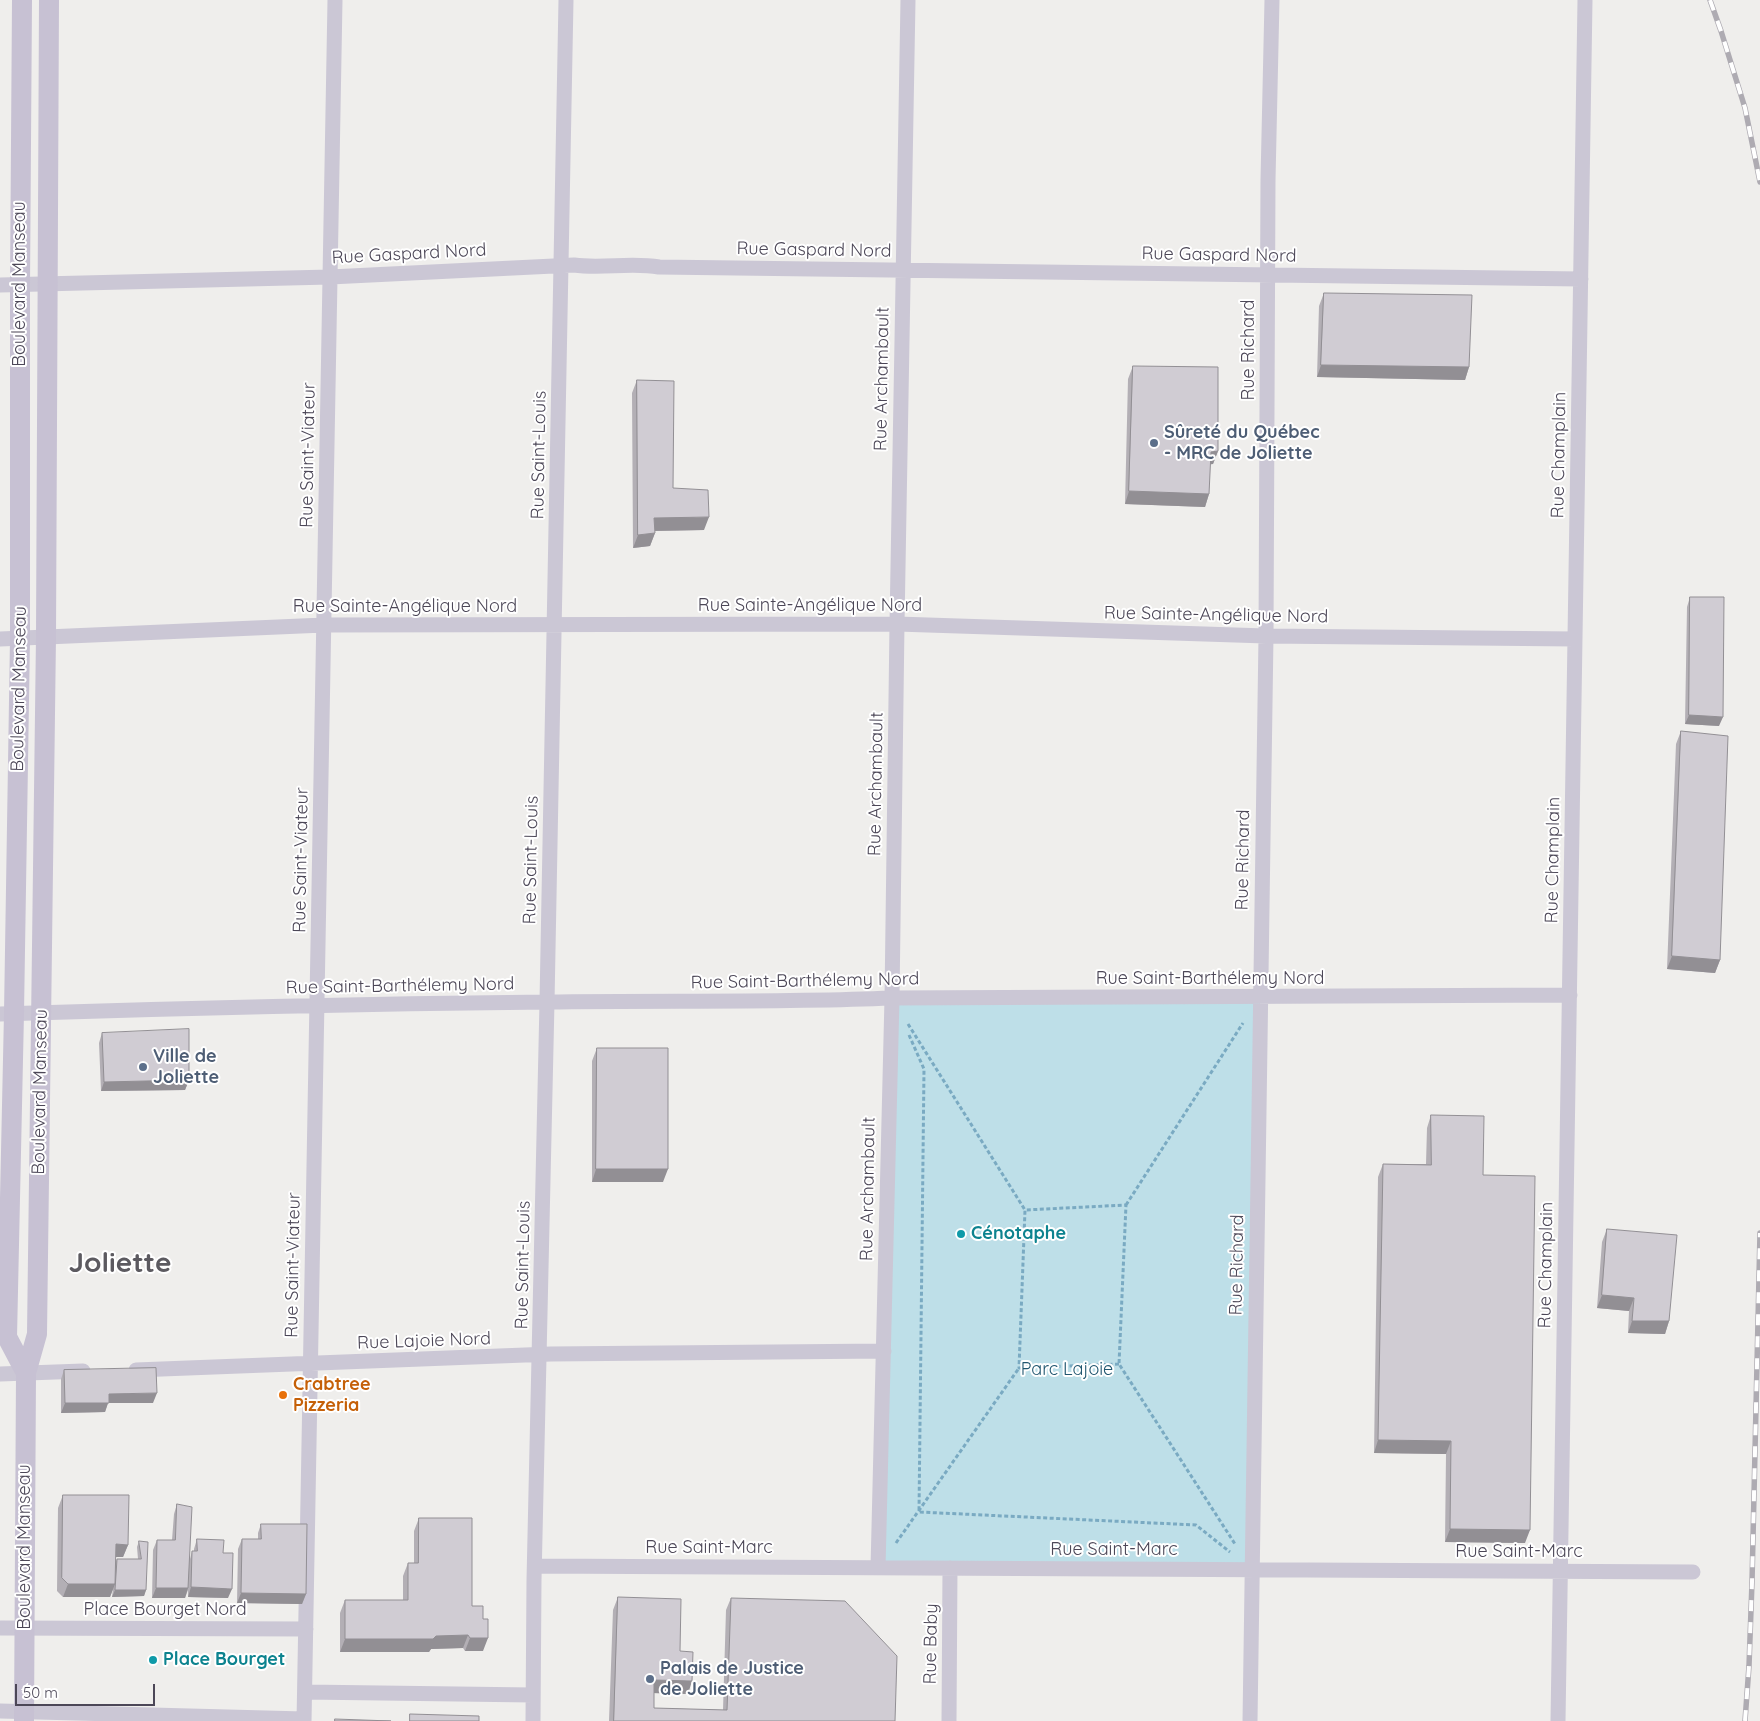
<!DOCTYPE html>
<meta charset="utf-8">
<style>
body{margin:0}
#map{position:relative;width:1760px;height:1721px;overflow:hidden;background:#efeeec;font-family:Quicksand,sans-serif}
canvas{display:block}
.scale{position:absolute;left:15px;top:1684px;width:140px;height:22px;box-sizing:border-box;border:2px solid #4c4757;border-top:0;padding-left:6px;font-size:15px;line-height:18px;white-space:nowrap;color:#4c4757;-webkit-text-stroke:4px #fff;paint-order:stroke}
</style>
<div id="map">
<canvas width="1760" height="1721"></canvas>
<div class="scale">50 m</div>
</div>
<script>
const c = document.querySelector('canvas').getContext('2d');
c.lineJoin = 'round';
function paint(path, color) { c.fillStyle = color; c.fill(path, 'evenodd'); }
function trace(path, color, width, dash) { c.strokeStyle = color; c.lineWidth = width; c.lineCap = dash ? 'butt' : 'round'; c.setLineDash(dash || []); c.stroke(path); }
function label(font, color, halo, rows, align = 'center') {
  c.font = font + ' Quicksand,sans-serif'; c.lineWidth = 4; c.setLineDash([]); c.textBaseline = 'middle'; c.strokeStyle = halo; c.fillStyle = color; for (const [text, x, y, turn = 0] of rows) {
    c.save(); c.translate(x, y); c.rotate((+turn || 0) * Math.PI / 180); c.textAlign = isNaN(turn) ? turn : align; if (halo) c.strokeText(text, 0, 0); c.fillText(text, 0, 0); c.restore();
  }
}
paint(new Path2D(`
 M892,998H1260L1252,1570L878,1568Z`), '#bedfe8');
trace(new Path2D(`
 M908,1024L1025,1210
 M909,1035L924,1069L919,1512L1196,1525L1230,1552
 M1126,1205L1243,1023
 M1119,1364L1019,1368L1025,1210L1126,1205L1119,1364L1235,1544
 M896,1543L1019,1368`), '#7aaac2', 3, [4, 2.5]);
trace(new Path2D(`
 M0,285L330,277L574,265C602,269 631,262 659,267L1581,279
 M0,639L324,625L897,624L1266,636L1575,639
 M0,1014C182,1008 364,1004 547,1002C662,1000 777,1003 892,998L1570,995
 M136,1370L551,1354L884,1351
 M0,1374L83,1371
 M535,1566L1693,1572
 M878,1568L892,998L897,624L908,0
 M0,1628L306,1629
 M305,1692L533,1695
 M0,1711L304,1719
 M304,1721L335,0
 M533,1721L534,1580L547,1002L566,0
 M949,1721L950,1568
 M1250,1721L1266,636L1268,180L1272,0
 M1558,1721L1585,0`), '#cbc7d5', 15);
trace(new Path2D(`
 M22,0L20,285V638L14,1013L7,1337L26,1373
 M24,1721L26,1373L37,1334L46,636L49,0`), '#c7c1d3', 20);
const rail = new Path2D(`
 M1710,0L1721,31L1745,108L1760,182
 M1745,1721L1749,1666L1752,1582L1760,1233`);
trace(rail, '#aeabb2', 5.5);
trace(rail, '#fff', 4, [11]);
paint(new Path2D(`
 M1324,293L1469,367L1465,380L1317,377L1319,306Z
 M1133,366L1218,451L1213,464H1210L1209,494L1205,507L1125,504L1128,379Z
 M637,380L673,488L704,530L655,531V533L650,546L633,548L632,393Z
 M1690,597L1719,726L1685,724L1687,607Z
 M1681,731L1720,960L1715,973L1667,969L1676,744Z
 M102,1033L189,1080L185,1090L101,1091L99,1043Z
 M597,1048L663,1182H592V1061Z
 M1431,1115L1483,1175L1525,1543L1445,1542L1446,1454L1374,1453L1378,1177L1383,1164H1426L1427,1128Z
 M1607,1229L1669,1321L1665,1334L1628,1333L1629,1311L1597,1308L1602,1242Z
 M64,1370L153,1403H108L105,1412L61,1413V1379Z
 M63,1495L128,1545L123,1557H116V1561L117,1559H138L137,1547L139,1541L146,1590L144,1596L112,1597L113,1589L110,1597H63L57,1591L58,1508Z
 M177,1504L190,1559L192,1551H194V1549L197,1539L223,1553L228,1598L188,1597V1590L185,1598H152L153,1550L157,1540H172L174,1514Z
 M419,1518L472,1606L483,1651H465L463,1648L431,1649L429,1652H340V1613L345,1600H403V1576L408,1563H414V1531Z
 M261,1524L306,1594L302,1604L237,1603L238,1549L242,1539H258V1533Z
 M618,1597L680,1651L688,1694L654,1693V1708L723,1710L726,1610L731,1598L895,1721H609L613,1610Z`), '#b3afb5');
paint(new Path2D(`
 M1321,365L1469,367L1465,380L1317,377Z
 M1218,451L1213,464L1206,465L1211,452Z
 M1129,491L1209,494L1205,507L1125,504Z
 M709,517L704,530L649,531L654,518Z
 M655,533L650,546L633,548L638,535Z
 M1689,715L1723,717L1719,726L1685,724Z
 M1672,956L1720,960L1715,973L1667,969Z
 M189,1080L185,1090L101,1091L104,1082Z
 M596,1169H668L663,1182H592Z
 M1602,1295L1634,1298L1629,1311L1597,1308Z
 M1632,1321H1669L1665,1334L1628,1333Z
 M157,1393L153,1403H108L105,1412L61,1413L65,1403L109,1394Z
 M1378,1440L1451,1441L1446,1454L1374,1453Z
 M1450,1529L1530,1530L1525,1543L1445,1542Z
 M116,1544L128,1545L123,1557H112Z
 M68,1584H115L110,1597H63Z
 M191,1587L232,1589L228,1598L188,1597Z
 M156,1588H188L185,1598H152Z
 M115,1590H146L144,1596L112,1597Z
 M241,1593L306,1594L302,1604L237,1603Z
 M468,1635L463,1648L431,1649L429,1652H340L345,1639Z
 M470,1638H488L483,1651H465Z
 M654,1680L692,1681L688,1694L650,1693Z`), '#928f94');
const building = new Path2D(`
 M1324,293L1472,295L1469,367L1321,365Z
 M1133,366L1218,367V451L1211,452L1209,494L1129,491Z
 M637,380L674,381L673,488L708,490L709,517L654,518L655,533L638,535Z
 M1690,597H1724L1723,717L1689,715Z
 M1681,731L1728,736L1720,960L1672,956Z
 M189,1029V1080L104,1082L102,1033Z
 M597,1048H668V1169H596Z
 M1431,1115L1484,1116L1483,1175L1535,1176L1530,1530L1450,1529L1451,1441L1378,1440L1383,1164L1431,1165Z
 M1607,1229L1677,1235L1669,1321H1632L1634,1298L1602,1295Z
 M156,1368L157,1393L109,1394V1403H65L64,1370Z
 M63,1495H129L128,1545L116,1544L115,1584H68L62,1578Z
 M177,1504L192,1507L188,1588H156L157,1540H175Z
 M419,1518H472V1606H483V1619H488V1638H470L468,1635L436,1636L433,1639H345V1600H408V1563H418Z
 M261,1524H307L306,1594L241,1593L242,1539H261Z
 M197,1539L224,1540L223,1553H233L232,1589L191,1587L192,1551H197Z
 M139,1541L148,1542L146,1590H115L117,1559H141Z
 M618,1597L681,1599L680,1651L693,1652L692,1681L654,1680V1708L727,1710L731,1598L845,1601L897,1656L895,1721H614Z
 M410,1714L479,1716V1721H410Z
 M335,1719L391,1721H335Z`);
paint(building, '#d0ccd3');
trace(building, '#928f94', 1);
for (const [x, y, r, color] of [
 [1154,443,5,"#5c6f8a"],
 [143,1067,5,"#5c6f8a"],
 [961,1234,5,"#0f9aa8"],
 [283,1395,5,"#e8710a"],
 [153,1660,5,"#0f9aa8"],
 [650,1679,5,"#5c6f8a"]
]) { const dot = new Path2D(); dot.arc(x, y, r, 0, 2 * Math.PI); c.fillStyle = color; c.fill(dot); trace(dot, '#fff', 2); }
label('18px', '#4c4757', '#fff', [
 ["Rue Gaspard Nord",814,250,1],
 ["Rue Gaspard Nord",409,254,-3],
 ["Rue Gaspard Nord",1219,255,1],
 ["Boulevard Manseau",20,284,-90],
 ["Rue Richard",1249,350,-90],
 ["Rue Archambault",882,379,-89],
 ["Rue Saint-Viateur",308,455,-89],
 ["Rue Saint-Louis",539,455,-89],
 ["Rue Champlain",1559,455,-89],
 ["Rue Sainte-Angélique Nord",810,606],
 ["Rue Sainte-Angélique Nord",405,607],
 ["Rue Sainte-Angélique Nord",1216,615,1],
 ["Boulevard Manseau",19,689,-89],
 ["Rue Archambault",876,784,-89],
 ["Rue Saint-Viateur",301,860,-89],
 ["Rue Saint-Louis",531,860,-89],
 ["Rue Richard",1243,860,-89],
 ["Rue Champlain",1553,860,-89],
 ["Rue Saint-Barthélemy Nord",1210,979],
 ["Rue Saint-Barthélemy Nord",805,981,-1],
 ["Rue Saint-Barthélemy Nord",400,986,-1],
 ["Boulevard Manseau",40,1092,-89],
 ["Rue Archambault",868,1189,-89],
 ["Rue Saint-Viateur",293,1265,-89],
 ["Rue Saint-Louis",523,1265,-89],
 ["Rue Richard",1237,1265,-89],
 ["Rue Champlain",1546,1265,-89],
 ["Rue Lajoie Nord",424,1341,-2],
 ["Boulevard Manseau",25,1547,-90],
 ["Rue Saint-Marc",709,1548],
 ["Rue Saint-Marc",1114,1550],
 ["Rue Saint-Marc",1519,1552],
 ["Place Bourget Nord",165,1610],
 ["Rue Baby",931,1644,-89]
]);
label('bold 18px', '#4e5e75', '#fff', [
 ["Sûreté du Québec",1164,433],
 ["- MRC de Joliette",1164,454],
 ["Ville de",153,1057],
 ["Joliette",153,1078],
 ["Palais de Justice",660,1669],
 ["de Joliette",660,1690]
], 'left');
label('bold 18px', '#0d838f', '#fff', [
 ["Cénotaphe",971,1234],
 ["Place Bourget",163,1660]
], 'left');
label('18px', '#20566f', '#fff', [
 ["Parc Lajoie",1067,1370]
]);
label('bold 18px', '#c56008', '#fff', [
 ["Crabtree",293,1385],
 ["Pizzeria",293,1406]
], 'left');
label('bold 28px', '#5c5a60', '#fff', [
 ["Joliette",120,1264]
]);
</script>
